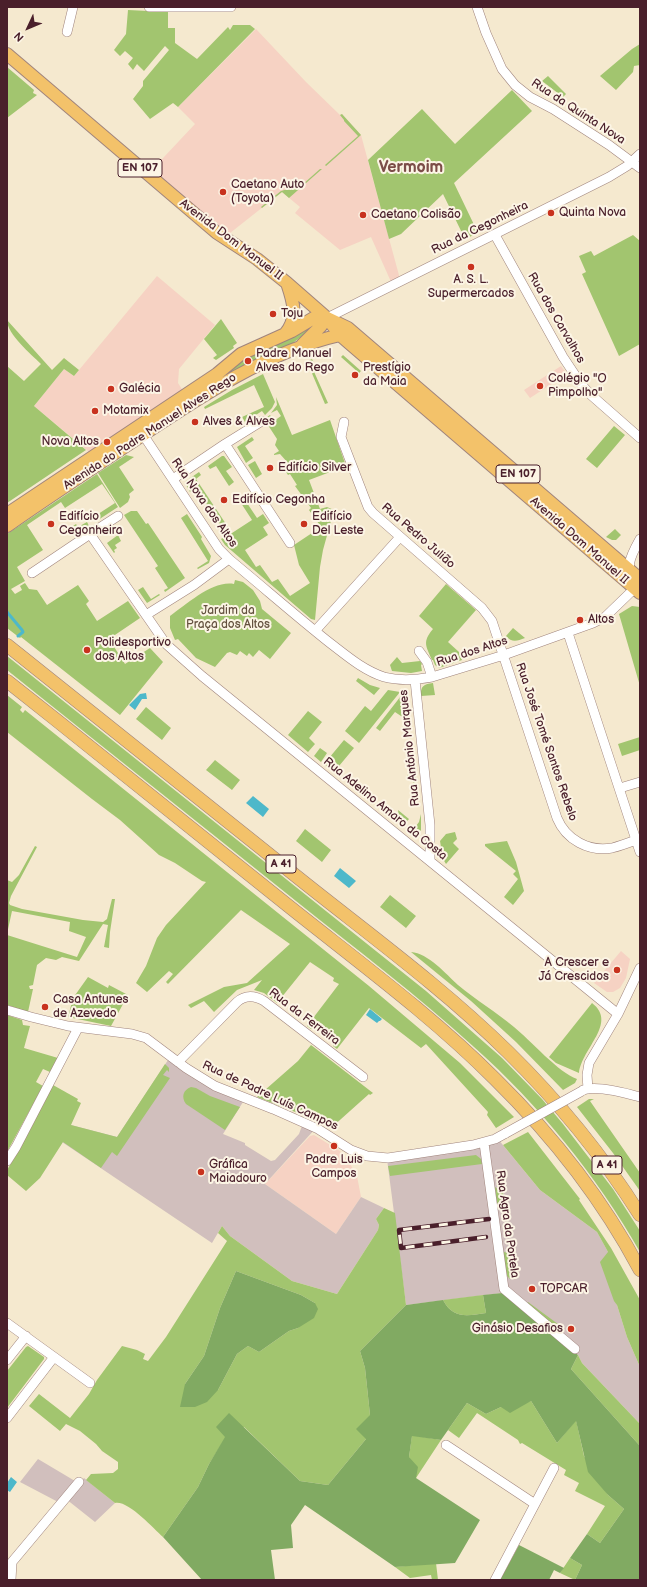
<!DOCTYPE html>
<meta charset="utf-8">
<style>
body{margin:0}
#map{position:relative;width:647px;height:1587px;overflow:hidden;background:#f5e9cf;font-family:"Balsamiq Sans",sans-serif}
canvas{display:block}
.frame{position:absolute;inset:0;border:8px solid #4a1f2b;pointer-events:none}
.north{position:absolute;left:8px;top:8px;width:40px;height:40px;-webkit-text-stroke:3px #fcf5e5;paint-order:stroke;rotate:226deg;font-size:11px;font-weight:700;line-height:16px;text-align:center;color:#4a1f2b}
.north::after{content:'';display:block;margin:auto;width:14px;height:18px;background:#4a1f2b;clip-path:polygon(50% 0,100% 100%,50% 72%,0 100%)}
</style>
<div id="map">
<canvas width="647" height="1587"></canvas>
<div class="frame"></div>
<div class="north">N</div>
</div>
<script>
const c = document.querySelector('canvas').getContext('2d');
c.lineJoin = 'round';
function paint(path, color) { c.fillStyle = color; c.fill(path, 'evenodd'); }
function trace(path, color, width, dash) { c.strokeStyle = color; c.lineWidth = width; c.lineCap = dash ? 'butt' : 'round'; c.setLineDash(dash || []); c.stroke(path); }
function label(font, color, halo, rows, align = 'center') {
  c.font = font + ' "Balsamiq Sans",sans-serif'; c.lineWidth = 4; c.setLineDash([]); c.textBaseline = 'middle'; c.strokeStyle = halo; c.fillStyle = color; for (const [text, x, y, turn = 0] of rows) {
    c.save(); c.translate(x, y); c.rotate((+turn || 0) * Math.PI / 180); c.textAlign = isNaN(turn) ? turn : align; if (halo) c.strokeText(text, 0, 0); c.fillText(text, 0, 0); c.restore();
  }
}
paint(new Path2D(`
 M256,29L306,82L340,115L342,114L361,135L400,279L392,284L371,237L340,250L295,213L300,207L282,192L225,237L148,174L195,124L178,107Z
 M157,276L215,325L179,369L178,383L185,394L94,456L34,406L64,369L74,376Z
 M561,366L567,374L530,398L524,390Z
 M621,951L630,959L626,978L620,988L613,992H607L594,983Z
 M314,1135L340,1151L349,1162L357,1176L361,1197L336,1234L265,1184L310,1136Z`), '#f6d2c3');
paint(new Path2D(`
 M170,1057L243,1102L223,1134L245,1143V1145L271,1161L275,1160L299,1134L303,1123L315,1129L265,1184L336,1234L361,1197L384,1208L376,1219L379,1225L378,1230L337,1294L292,1281L230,1236L222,1226L212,1243L62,1142L71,1125L117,1137Z
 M498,1139L540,1190L597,1232L608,1252L617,1305L627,1337L640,1367V1424L582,1363L578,1355L502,1293L406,1305L387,1159Z
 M38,1459L75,1481L60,1503L20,1482Z
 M84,1478L115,1503L95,1522L66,1499Z`), '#d1bfbd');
paint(new Path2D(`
 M128,10L168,12V28H175V43L197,59L228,27L230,30L233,25H250L255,29L178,107L173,103L150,119L133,99L143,86V81L169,50L165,46L144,71L137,64L133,70L128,64L133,58L125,51L120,56L114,50L126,34Z
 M640,44V65L634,66L633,72L616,90L600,76L632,49Z
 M7,67L34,90L33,93L37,95L7,118Z
 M548,76L566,94L563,97L542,81Z
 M512,90L532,111L454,183L478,233L465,239L443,194L401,234L389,239L368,160L422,109L455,144Z
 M342,114L361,135L326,166L325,165L358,136L344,121V120L340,115Z
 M320,169H322L289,198L282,192L262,208L261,207L281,191L302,185Z
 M633,235L640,241V344L619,356L582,274L586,272L579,256L591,251L594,256Z
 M221,319L237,343L233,346L234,348L216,360L213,358L217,355L204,339Z
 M7,320L52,370L64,358L79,370L74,376L64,369L34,406L86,450L7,503V366L24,381L41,364C31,354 7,334 7,320Z
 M308,326L311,329L289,346L215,382L237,362Z
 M343,355L361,371L359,373L341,357Z
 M312,359L314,363L311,365L328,403L325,404L308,364V361Z
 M263,374L275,402L272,408L265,415L262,411L245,422L242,417L264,407L254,385L205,409L204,407L232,390Z
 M276,397L292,435L330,420L346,466L309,480L320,509L327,507L334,510L323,550L320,567L315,620L311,619L225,545L221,539L227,535L196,488L190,492L185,483L186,481L199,472L201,475L196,479L232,533L252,520L239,500L243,497L257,518L263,514L269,523L263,527L268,535L245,550L256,567L260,565L272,582L278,579L290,596L310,583L299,565L294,545L321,527L309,510L311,508L295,486L297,485L290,474L288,475L286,472L289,468L288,463L280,454L274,455V454L279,451L275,445L277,439L264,419L270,415L274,421L281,416L277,410L271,413L277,405Z
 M614,426L625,435L597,468L586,459Z
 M252,437L254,440L245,446L253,458L246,463L237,447Z
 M126,455L134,457L119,467L134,490L129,494L130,497L128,502L120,508L98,473Z
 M222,456H224L232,467L226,471L234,482L229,486L216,466L210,469L208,466Z
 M255,461L262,474L256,478L248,465Z
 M97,474L118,507L95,522L92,518L115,503L102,484L65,508L61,502L27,525L43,550L17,567L25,581L11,589L15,594L22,590L20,586L25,583L29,589L37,590L47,605L78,585L89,601L86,604L97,621L128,601L140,618L109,639L125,664L150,648L163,662L120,715L21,637L20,638L7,628V534Z
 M131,511H137L146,524L148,523L185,578L165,592L164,590L168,588L155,568L158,566L124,515Z
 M187,514L202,537L201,539L211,556L209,563L198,569L197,568L208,561L181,518Z
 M87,522L89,526L80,532L75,526L62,535L61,534L76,524L78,527Z
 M615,529L621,535L616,540H612L606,537Z
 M118,535L121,541L115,545L117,548L114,550L115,552L114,553L107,543Z
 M235,580L243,582L253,590L260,601L262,609L291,633L270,659L259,650L253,657L249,653L247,656L240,651L237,655L230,652L227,653L215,667L196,658L178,639L175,640L170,628V616C187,604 213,580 234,584Z
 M446,584L476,610L448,642L459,652L462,660L439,668L435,665L433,660H432C426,646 422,642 433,629L419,616Z
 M143,587L151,599L159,594L160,595L147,603L138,590Z
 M632,606L640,607V686L619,614Z
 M513,628L525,638C517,641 512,643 506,636Z
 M7,656L426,991L502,1058L542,1099L563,1124L613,1189L640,1231V1252C597,1176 539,1105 474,1047C417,995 356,949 296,901C200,824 103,747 7,670Z
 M397,657L402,663L420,661L422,664L421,665L422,671L411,673L392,671L390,665Z
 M358,678L370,685L380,688L374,695L356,681Z
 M433,683L435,695L421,696C420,686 424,684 433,683Z
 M388,690L400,692L359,743L345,731L365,706L371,711Z
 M404,692L408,697L410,711L404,718L395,712L380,731L376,728Z
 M7,695L22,707L20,710L23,713L25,710L369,986L460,1063L514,1117L496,1128L487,1115L488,1112L426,1044L421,1048L369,1008L337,1049L333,1046L337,1040L316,1023L311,1029L307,1026L339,984L333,981L334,978L310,962L277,1003L264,993L254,990L262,980L237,990L214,1012L204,1001L191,1008L188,1005L224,987L247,983L290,944L241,910L168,984L166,982L173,974L169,971L147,992L136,983L146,966L157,938L166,925L206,882L202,881L175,863L159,855L120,820L92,799L7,732Z
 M146,707L171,728L162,740L136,719Z
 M308,711L322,722L309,738L315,744L308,752L288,735Z
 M640,737V750L622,756L618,744Z
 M344,740L354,748L334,772L324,764Z
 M320,748L327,753L321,762L314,756Z
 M215,760L240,780L232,790L206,770Z
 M415,766L416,780L414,783L406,777Z
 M398,810L409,819L402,827L400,826Z
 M421,814V830L418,834L412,835L410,834L419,822Z
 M305,829L331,850L322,862L296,841Z
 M455,832L457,839L453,843L459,849L446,864L443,859L440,841L446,834Z
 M507,841L516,862L524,891L513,905L504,897L518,879L513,874L516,871L485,846V844Z
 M35,846L37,847L11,896L9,903L10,905L22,909L83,920L103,922L107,919L112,899H115L110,932L109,948L104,947L108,925L103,924L79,961L62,957L56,960L46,958L37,965L33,985L29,986L30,989H33L28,1012L7,1005V935L77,957L86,937L69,931L70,922L12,911L7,934V880L12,882L19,875Z
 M390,895L416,916L406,928L380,907Z
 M411,952C428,953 446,974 458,985C476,1000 496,1012 514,1027C530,1040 559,1073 577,1079L575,1083L563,1090L516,1042L471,1001Z
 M88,977L108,988L109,985L128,995L111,1026L68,1017L72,1002L75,999L73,998Z
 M592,1003C618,1023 582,1048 579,1073L556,1063L549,1057Z
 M7,1015L22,1020L23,1025L30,1026L24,1048L58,1058L50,1072L43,1069L36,1082L43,1086L7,1152Z
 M311,1045L373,1093L370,1095L369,1094L331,1128L313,1119L257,1097L298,1061Z
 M165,1064L169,1068V1072L167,1070L163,1075L170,1078L117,1156L112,1152L101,1168L63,1142L40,1178L26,1191L7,1175V1170L21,1147L53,1085L78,1099L77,1101L81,1103L71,1125L117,1137Z
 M191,1087L196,1088L210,1096L240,1107L225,1130L186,1104C181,1097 183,1090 191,1087Z
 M589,1099H594L590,1101L640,1173V1191L613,1153L577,1107Z
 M528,1132L580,1199L579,1200L611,1248L640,1300V1367L627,1337L617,1305L614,1301L600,1262L608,1252L597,1232L540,1190L503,1145Z
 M476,1155L481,1159L482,1164L390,1176L388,1166Z
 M495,1187L503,1193L504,1196L497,1204Z
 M384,1208L395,1213L406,1305L360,1351L365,1368L370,1415L366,1439L328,1485L300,1481L244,1427L226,1437L209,1464L198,1487L163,1537C153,1528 128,1500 115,1503L86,1480L91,1474L113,1473L118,1469V1462L102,1451L96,1444L80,1431L66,1424L60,1431L29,1406L39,1394L70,1418L89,1394L97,1380L122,1346L137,1350L145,1354L143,1359L148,1361L166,1337L227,1241L218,1233L222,1226L230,1236L292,1281L337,1294L378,1230L379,1225L376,1219ZM236,1271L301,1295L315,1303L298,1328L289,1331L259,1352L248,1346L237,1354L218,1390L185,1384L204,1356L220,1308Z
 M503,1251L510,1255V1279L506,1275Z
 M483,1295L486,1313C467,1316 453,1319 443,1300Z
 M528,1302L562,1327L558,1332L526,1305Z
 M28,1346L44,1357V1359L7,1408V1371L26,1347Z
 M578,1355L582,1363L640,1424V1446L571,1369Z
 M531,1401L557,1443L576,1420L584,1456L608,1495L624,1509L600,1543L587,1534L605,1506L575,1491L579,1483L564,1475L566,1470L522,1443L520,1444L518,1440L477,1413L459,1438L448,1430L467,1403L486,1414L501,1407Z
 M412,1435L441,1440L416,1478L409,1457Z
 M570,1558L582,1565L575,1580L560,1573Z
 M436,1563L438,1580H432L431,1575L410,1578L395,1567Z`), '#a2c56f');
paint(new Path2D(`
 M236,1271L301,1295L315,1303L318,1309L314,1318L298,1328L289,1331L259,1352L248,1346L237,1354L218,1390L207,1402L195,1407H180L185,1384L204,1356L220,1308Z
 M502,1293L578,1355L571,1369L640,1446V1580H575L582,1565L570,1558L587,1534L600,1543L624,1509L608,1495L588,1472L576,1421L557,1443L531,1401L510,1413L501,1407L486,1414L467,1403L441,1440L412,1436L409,1457L418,1467L416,1478L480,1520L455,1563L395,1567L305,1505L291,1525L293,1548L271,1550L275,1580H202L163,1537L198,1487L209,1464L225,1437L216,1427L229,1413L300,1481L328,1485L366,1439L356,1429L370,1415L365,1368L360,1351L406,1305L443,1300C453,1319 467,1316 486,1313L483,1295Z
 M519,1545L564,1568L560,1573L554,1570L549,1580H500Z`), '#81aa62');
paint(new Path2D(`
 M146,693L147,699H142L135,710L129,705L140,694Z
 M253,796L269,809L263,817L246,803Z
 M340,868L356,881L349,888L334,876Z
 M370,1009L382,1019L380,1021H379L377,1023L366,1015Z
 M11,1477L17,1482L10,1492L7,1490V1483Z`), '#4db8ca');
trace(new Path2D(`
 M7,612L22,630L23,632L18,636`), '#4db8ca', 3);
const minor = new Path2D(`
 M149,7H231
 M477,7L486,33L502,69L515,85L530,97L553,109L609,145L640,168
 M67,32L73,7
 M495,235L563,357L581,384L591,395L640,438
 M327,318L609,177L627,166L640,154
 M344,422L341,437L368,507L373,513L482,608L492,621L557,818C566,840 589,852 612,848C620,846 628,843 636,840
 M140,430L219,549L229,559C263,587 296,616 330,643C347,656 363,670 384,677C399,681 416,680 432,677L504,655L593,623L605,617L634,589C627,565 627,562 640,539
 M225,444L262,421
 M173,479L225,444L290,543
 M90,534L118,516
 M32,573L90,534L166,644L202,676L618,1014
 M146,615L194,585L229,559
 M315,631L400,537
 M568,633L640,852
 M419,651L427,662L432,677
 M415,680L430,825V861
 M620,788L640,782
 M7,1010L31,1017L68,1026L132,1034L146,1038L186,1068L215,1086L273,1109L318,1129L351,1150L367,1156L388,1158L473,1145L495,1139L506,1133
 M178,1062L237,1002C245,995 254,995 264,1001L363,1077
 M588,1089L587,1075L589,1063L618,1014L640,968
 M583,1090C597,1085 626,1093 640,1097
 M484,1143L504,1289L575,1349
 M7,1161L16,1147L78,1028
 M7,1323L90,1383
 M7,1360L26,1336
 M7,1418L54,1357
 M446,1445L535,1504
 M11,1580L12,1562L79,1482
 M495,1580L554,1468`);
const major = new Path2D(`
 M7,54L217,233L257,259L287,283L327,318L340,335L348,342L640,593
 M285,334C299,318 293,301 287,283
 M302,345L321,326L327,318
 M7,514L217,374L241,354L292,331L317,316L327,318L348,328L640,579
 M7,526C50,496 94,467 138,438C201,396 266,352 340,335`);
const highway = new Path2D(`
 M7,645C107,725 206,804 306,884C374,938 445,990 508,1052C558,1101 602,1155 640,1215
 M7,681C102,756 196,832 291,908C360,963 432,1016 495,1079C552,1135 603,1200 640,1270`);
trace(minor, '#a0847d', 10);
trace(major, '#a0847d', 14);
trace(highway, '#a0847d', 14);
trace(minor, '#fff', 9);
trace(major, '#f3c26a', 12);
trace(highway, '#f3c26a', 13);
const rail = new Path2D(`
 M486,1237L401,1248L399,1230L489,1219`);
trace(rail, '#4a1f2b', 4.5);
trace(rail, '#fcf5e5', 3, [9]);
const minorBridge = new Path2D(`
 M506,1133L582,1091`);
trace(minorBridge, '#a0847d', 10, []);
trace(minorBridge, '#fff', 9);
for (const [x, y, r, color] of [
 [223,192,4,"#c8321e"],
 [551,213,4,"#c8321e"],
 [363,215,4,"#c8321e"],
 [471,267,4,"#c8321e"],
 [273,314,4,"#c8321e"],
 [248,361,4,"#c8321e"],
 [355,375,4,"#c8321e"],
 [540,386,4,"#c8321e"],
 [111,389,4,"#c8321e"],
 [95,411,4,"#c8321e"],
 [195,422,4,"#c8321e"],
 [107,442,4,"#c8321e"],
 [270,468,4,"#c8321e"],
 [224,500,4,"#c8321e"],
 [51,524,4,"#c8321e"],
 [304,524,4,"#c8321e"],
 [580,620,4,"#c8321e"],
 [87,650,4,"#c8321e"],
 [617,970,4,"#c8321e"],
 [45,1007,4,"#c8321e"],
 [334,1146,4,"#c8321e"],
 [201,1172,4,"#c8321e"],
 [532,1289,4,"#c8321e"],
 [571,1329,4,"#c8321e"]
]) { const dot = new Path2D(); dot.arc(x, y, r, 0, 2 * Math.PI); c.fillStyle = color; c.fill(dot); trace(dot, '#fcf5e5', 1.5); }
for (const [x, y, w] of [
 [140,168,44],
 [518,474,44],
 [281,864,30],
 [607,1165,30]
]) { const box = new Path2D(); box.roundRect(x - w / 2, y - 9, w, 18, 3); c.fillStyle = '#fcf5e5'; c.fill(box); trace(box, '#4a1f2b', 1); }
label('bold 11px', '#4a1f2b', null, [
 ["EN 107",140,168],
 ["EN 107",518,474],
 ["A 41",281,864],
 ["A 41",607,1165]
]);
label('12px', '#4a1f2b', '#fcf5e5', [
 ["Rua da Quinta Nova",578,112,33],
 ["Rua da Cegonheira",480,228,-26],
 ["Avenida Dom Manuel II",231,240,37],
 ["Rua dos Carvalhos",556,318,60],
 ["Avenida do Padre Manuel Alves Rego",150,432,-33],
 ["Rua Nova dos Altos",204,503,55],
 ["Rua Pedro Julião",418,536,41],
 ["Avenida Dom Manuel II",579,541,41],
 ["Rua dos Altos",472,652,-18],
 ["Rua José Tomé Santos Rebelo",546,742,71],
 ["Rua António Marques",410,748,-96],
 ["Rua Adelino Amaro da Costa",385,809,39],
 ["Rua da Ferreira",304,1017,37],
 ["Rua de Padre Luís Campos",270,1096,25],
 ["Rua Agra da Portela",507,1224,82]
]);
label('12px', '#4a1f2b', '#fcf5e5', [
 ["Caetano Auto",231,185],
 ["(Toyota)",231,199],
 ["Quinta Nova",559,213],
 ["Caetano Colisão",371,215],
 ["A. S. L.",471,280,"center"],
 ["Supermercados",471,294,"center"],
 ["Toju",281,314],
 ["Padre Manuel",256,354],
 ["Alves do Rego",256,368],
 ["Prestígio",363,368],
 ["da Maia",363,382],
 ["Colégio \"O",548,379],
 ["Pimpolho\"",548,393],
 ["Galécia",119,389],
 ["Motamix",103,411],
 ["Alves & Alves",203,422],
 ["Nova Altos",99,442,"right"],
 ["Edifício Silver",278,468],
 ["Edifício Cegonha",232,500],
 ["Edifício",59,517],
 ["Cegonheira",59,531],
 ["Edifício",312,517],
 ["Del Leste",312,531],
 ["Altos",588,620],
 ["Polidesportivo",95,643],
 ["dos Altos",95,657],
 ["A Crescer e",609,963,"right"],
 ["Já Crescidos",609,977,"right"],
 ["Casa Antunes",53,1000],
 ["de Azevedo",53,1014],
 ["Padre Luis",334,1160,"center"],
 ["Campos",334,1174,"center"],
 ["Gráfica",209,1165],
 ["Maiadouro",209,1179],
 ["TOPCAR",540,1289],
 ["Ginásio Desafios",563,1329,"right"]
], 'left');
label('12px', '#64513f', '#fcf5e5', [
 ["Jardim da",228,611],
 ["Praça dos Altos",228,625]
]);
label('bold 16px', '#7c4d48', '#fcf5e5', [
 ["Vermoim",411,168]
]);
</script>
